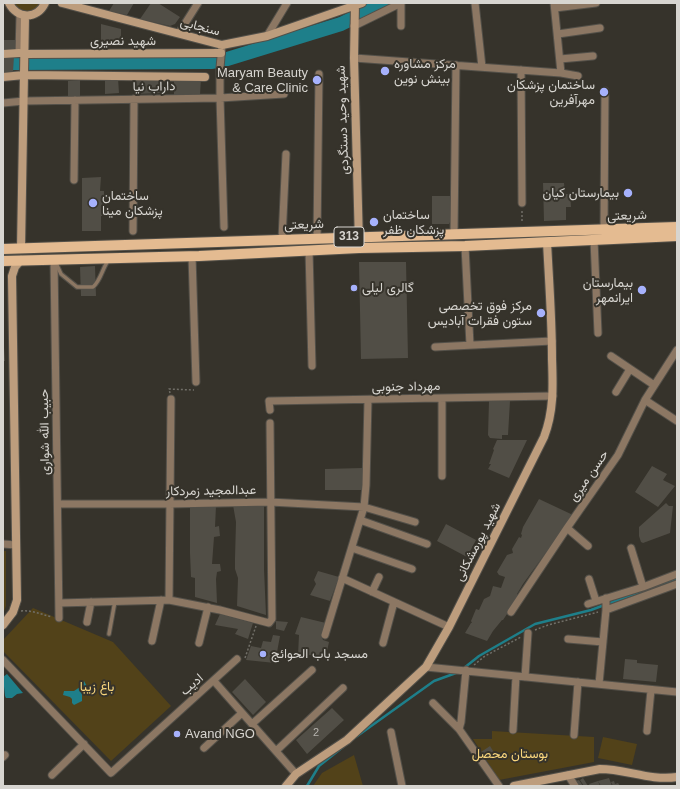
<!DOCTYPE html>
<meta charset="utf-8">
<style>
body{margin:0}
#map{position:relative;width:680px;height:789px;overflow:hidden;background:#36332b;font-family:Arial,sans-serif}
canvas{display:block}
.frame{position:absolute;inset:0;border:4px solid #d7d5d0;pointer-events:none}
</style>
<div id="map">
<canvas width="680" height="789"></canvas>
<div class="frame"></div>
</div>
<script>
const c = document.querySelector('canvas').getContext('2d');
c.lineJoin = 'round';
function paint(path, color) { c.fillStyle = color; c.fill(path, 'evenodd'); }
function trace(path, color, width, dash) { c.strokeStyle = color; c.lineWidth = width; c.lineCap = dash ? 'butt' : 'round'; c.setLineDash(dash || []); c.stroke(path); }
function label(font, color, halo, rows, align = 'center') {
  c.font = font + ' Arial,Vazirmatn,sans-serif'; c.lineWidth = 4; c.setLineDash([]); c.textBaseline = 'middle'; c.strokeStyle = halo; c.fillStyle = color; for (const [text, x, y, turn = 0] of rows) {
    c.save(); c.translate(x, y); c.rotate((+turn || 0) * Math.PI / 180); c.textAlign = isNaN(turn) ? turn : align; if (halo) c.strokeText(text, 0, 0); c.fillText(text, 0, 0); c.restore();
  }
}
paint(new Path2D(`
 M13,3H41C32,15 22,15 13,3Z
 M3,551H6V606L3,614Z
 M33,608L113,642L171,706L111,761L3,651V640Z
 M492,731L594,737V762L499,780L473,739H492Z
 M603,737L637,744L632,765L598,758Z
 M354,755L363,786H313L322,773Z`), '#524219');
paint(new Path2D(`
 M7,674L23,693L17,694L12,698H6L5,696L3,677Z
 M84,681L89,690L84,691L82,694V701L74,705L72,703V699L70,697L63,695L64,691H74L80,687Z`), '#1e7f8a');
trace(new Path2D(`
 M464,668L479,656L535,624L591,610L677,578
 M353,739L434,681L456,673
 M307,786L319,766L343,747`), '#1e7f8a', 2.5);
trace(new Path2D(`
 M3,64L15,63L211,62L224,60L341,24L384,3`), '#1e7f8a', 14);
paint(new Path2D(`
 M114,3H134L127,15L109,11Z
 M151,3H158L180,17L175,24L170,26L140,19Z
 M101,24L121,29V41H101Z
 M3,40H16V47L12,51L3,52Z
 M14,56L13,72L3,73V57Z
 M135,77L163,78V93L135,94Z
 M118,78L119,93L105,94V79Z
 M201,78L200,95H174V79Z
 M80,80V97H68V81Z
 M101,177L100,191H104V216H101V231H82V178Z
 M543,183H564L565,194H570L571,207H566V220L544,221Z
 M432,196H451V220L449,224H432Z
 M359,262H406L408,358L361,359Z
 M95,266L96,296H81L80,267Z
 M3,347H4L5,361H3Z
 M489,401H510L508,435H502V439L490,438L488,435Z
 M497,440H527L509,478L488,469L491,464H489L494,450L493,449Z
 M652,466L667,474L663,480L675,486L658,507L635,492Z
 M362,468V490H325V469Z
 M539,499L573,515L523,584L517,594L518,596L513,605L503,620H502L493,631L487,641L465,633L471,623H472L471,621L476,609L479,610L484,599L490,596L493,586L501,588L505,577L499,575L497,572L507,555L513,553L512,549L519,537L521,538L522,535L521,534L523,527Z
 M666,503L669,506H673L670,533L643,543L641,542L639,536V527Z
 M233,505L264,506V569L266,615L237,606L238,578L235,569V558L236,522Z
 M190,506H216L215,527L219,526L220,536L214,537L212,564H220L221,571L217,572L216,579L217,603L195,597V578L191,577L190,553Z
 M446,524L476,540L467,557L437,541Z
 M318,571L339,577L330,601L310,595L316,584L314,580Z
 M220,614L253,623L248,639L235,634L238,629L215,625Z
 M301,617L326,623L321,635L323,640L329,642L327,651H322V655H298L299,635L295,634Z
 M276,621L288,622L284,631L276,629Z
 M273,635L280,636L275,663L246,660L251,646L261,648L263,641L271,642Z
 M625,659L637,660V663L658,665L656,682L623,679Z
 M245,679L266,702L253,715L232,692Z
 M332,708L344,720L307,754L296,740Z
 M490,746L495,754L487,760L481,752Z
 M583,778L588,786H584L580,780Z
 M609,778L612,786H601L598,781Z
 M579,780L583,786H578L575,781Z
 M598,781L600,786H590L589,784Z
 M614,781L615,784L618,783L620,786H613L611,782Z`), '#514e46');
const lane = new Path2D(`
 M55,261L61,274L77,287H93C101,280 102,269 108,261
 M109,634L115,601`);
const street = new Path2D(`
 M475,3L482,67
 M555,8L596,3
 M354,26L401,3
 M401,26V3
 M179,33L198,3
 M558,34L600,28
 M267,36L287,3
 M222,45L220,68V98L224,227
 M19,53L20,15
 M354,58L561,73L554,3
 M560,59L593,56
 M521,70L522,203
 M561,73L578,76
 M3,103L24,101L220,98L284,94
 M74,180L75,100
 M604,229L605,91
 M133,231L134,99
 M454,234L456,65
 M317,238L319,74
 M282,239L286,154
 M594,240L598,333
 M465,246L470,345
 M309,250L312,366
 M192,256L196,382
 M54,260L59,618
 M435,347L552,341
 M611,356L654,385
 M616,392L630,369
 M645,400L677,421
 M270,410L269,401L553,396
 M442,476V399
 M58,504H169L270,502L364,507L415,522
 M360,520L427,544
 M567,528L588,546
 M3,544L16,545
 M352,548L412,569
 M631,548L643,587
 M342,578L449,627
 M589,579L596,601
 M372,592L379,577
 M169,600L171,399
 M59,603L169,600L220,610L269,623L272,619L270,423
 M588,604L643,587L677,574
 M606,610L677,584
 M511,612L567,528L618,455L645,400L677,350
 M87,622L91,602
 M325,635L364,507L366,485L368,400
 M568,639L603,642
 M152,641L161,600
 M199,643L208,607
 M383,643L394,602
 M3,660L111,773L237,659
 M426,667L677,692
 M525,677L528,633
 M214,681L296,774
 M599,684L606,610V598
 M433,703L459,729L499,786
 M252,724L312,670
 M459,729L461,722L466,670
 M513,730L516,676
 M647,731L651,690
 M391,732L402,786
 M574,735L578,682
 M204,748L242,713
 M276,751L343,688
 M3,757L5,755
 M52,775L84,744
 M568,775L575,786`);
const secondary = new Path2D(`
 M9,3C17,19 37,20 45,3
 M62,3L222,45L267,36L362,3
 M355,3L354,58L359,243
 M3,54L19,53
 M25,54L221,53
 M3,77L24,75L205,77
 M21,248L25,16
 M3,625L13,612L17,600L12,276L15,267L21,260
 M286,786L296,774L347,740L426,667L449,627L544,437C554,411 553,386 552,359C552,320 549,281 547,242
 M514,786L600,769C626,769 650,781 677,777`);
const primary = new Path2D(`
 M3,249L677,227
 M3,261L199,256L359,248L465,246L677,236`);
trace(lane, '#535049', 5.5);
trace(street, '#535049', 9);
trace(secondary, '#535049', 10);
trace(primary, '#535049', 12);
trace(new Path2D(`
 M522,211V223
 M170,393L169,389L194,390
 M21,611C32,610 40,614 52,617
 M535,630L548,625L598,612
 M245,658L256,626
 M474,665L485,656L521,637`), '#716f68', 1.5, [2, 2]);
trace(lane, '#8c7763', 3.5);
trace(street, '#8c7763', 7);
trace(secondary, '#bd9d7d', 8);
trace(primary, '#e4bb91', 10);
for (const [x, y, r, color] of [
 [385,71,5,"#a6b1fc"],
 [317,80,5,"#a6b1fc"],
 [604,92,5,"#a6b1fc"],
 [628,193,5,"#a6b1fc"],
 [93,203,5,"#a6b1fc"],
 [374,222,5,"#a6b1fc"],
 [354,288,4,"#a6b1fc"],
 [642,290,5,"#a6b1fc"],
 [541,313,5,"#a6b1fc"],
 [263,654,4,"#a6b1fc"],
 [177,734,4,"#a6b1fc"]
]) { const dot = new Path2D(); dot.arc(x, y, r, 0, 2 * Math.PI); c.fillStyle = color; c.fill(dot); trace(dot, '#36332b', 1.5); }
label('11px', '#b6b3ae', null, [
 ["2",316,733]
]);
for (const [x, y, w] of [
 [349,237,30]
]) { const box = new Path2D(); box.roundRect(x - w / 2, y - 10, w, 20, 3); c.fillStyle = '#36332b'; c.fill(box); trace(box, '#d7d5d0', 1); }
label('bold 12px', '#d7d5d0', null, [
 ["313",349,237]
]);
label('13px', '#d7d5d0', '#36332b', [
 ["سنجابی",200,27,15],
 ["شهید نصیری",123,41],
 ["داراب نیا",154,87,-1],
 ["شهید وحید دستگردی",343,120,-92],
 ["شریعتی",627,216,-2],
 ["شریعتی",304,225,-2],
 ["مهرداد جنوبی",406,387,-1],
 ["حبیب الله شواری",45,432,-91],
 ["حسن میری",589,476,-55],
 ["عبدالمجید زمردکار",211,491,-1],
 ["شهید پورمشکانی",478,542,-63],
 ["ادیب",192,685,-41]
]);
label('13px', '#d7d5d0', '#36332b', [
 ["مرکز مشاوره",394,64],
 ["بینش نوین",394,79],
 ["Maryam Beauty",308,73,"right"],
 ["& Care Clinic",308,88,"right"],
 ["ساختمان پزشکان",595,85,"right"],
 ["مهرآفرین",595,100,"right"],
 ["بیمارستان کیان",619,193,"right"],
 ["ساختمان",102,196],
 ["پزشكان مينا",102,211],
 ["ساختمان",383,215],
 ["پزشکان ظفر",383,230],
 ["بیمارستان",633,283,"right"],
 ["ایرانمهر",633,298,"right"],
 ["گالری لیلی",362,288],
 ["مرکز فوق تخصصی",532,306,"right"],
 ["ستون فقرات آبادیس",532,321,"right"],
 ["مسجد باب الحوائج",271,654],
 ["Avand NGO",185,734]
], 'left');
label('13px', '#fad77d', '#36332b', [
 ["باغ زیبا",97,687],
 ["بوستان محصل",510,754]
]);
</script>
